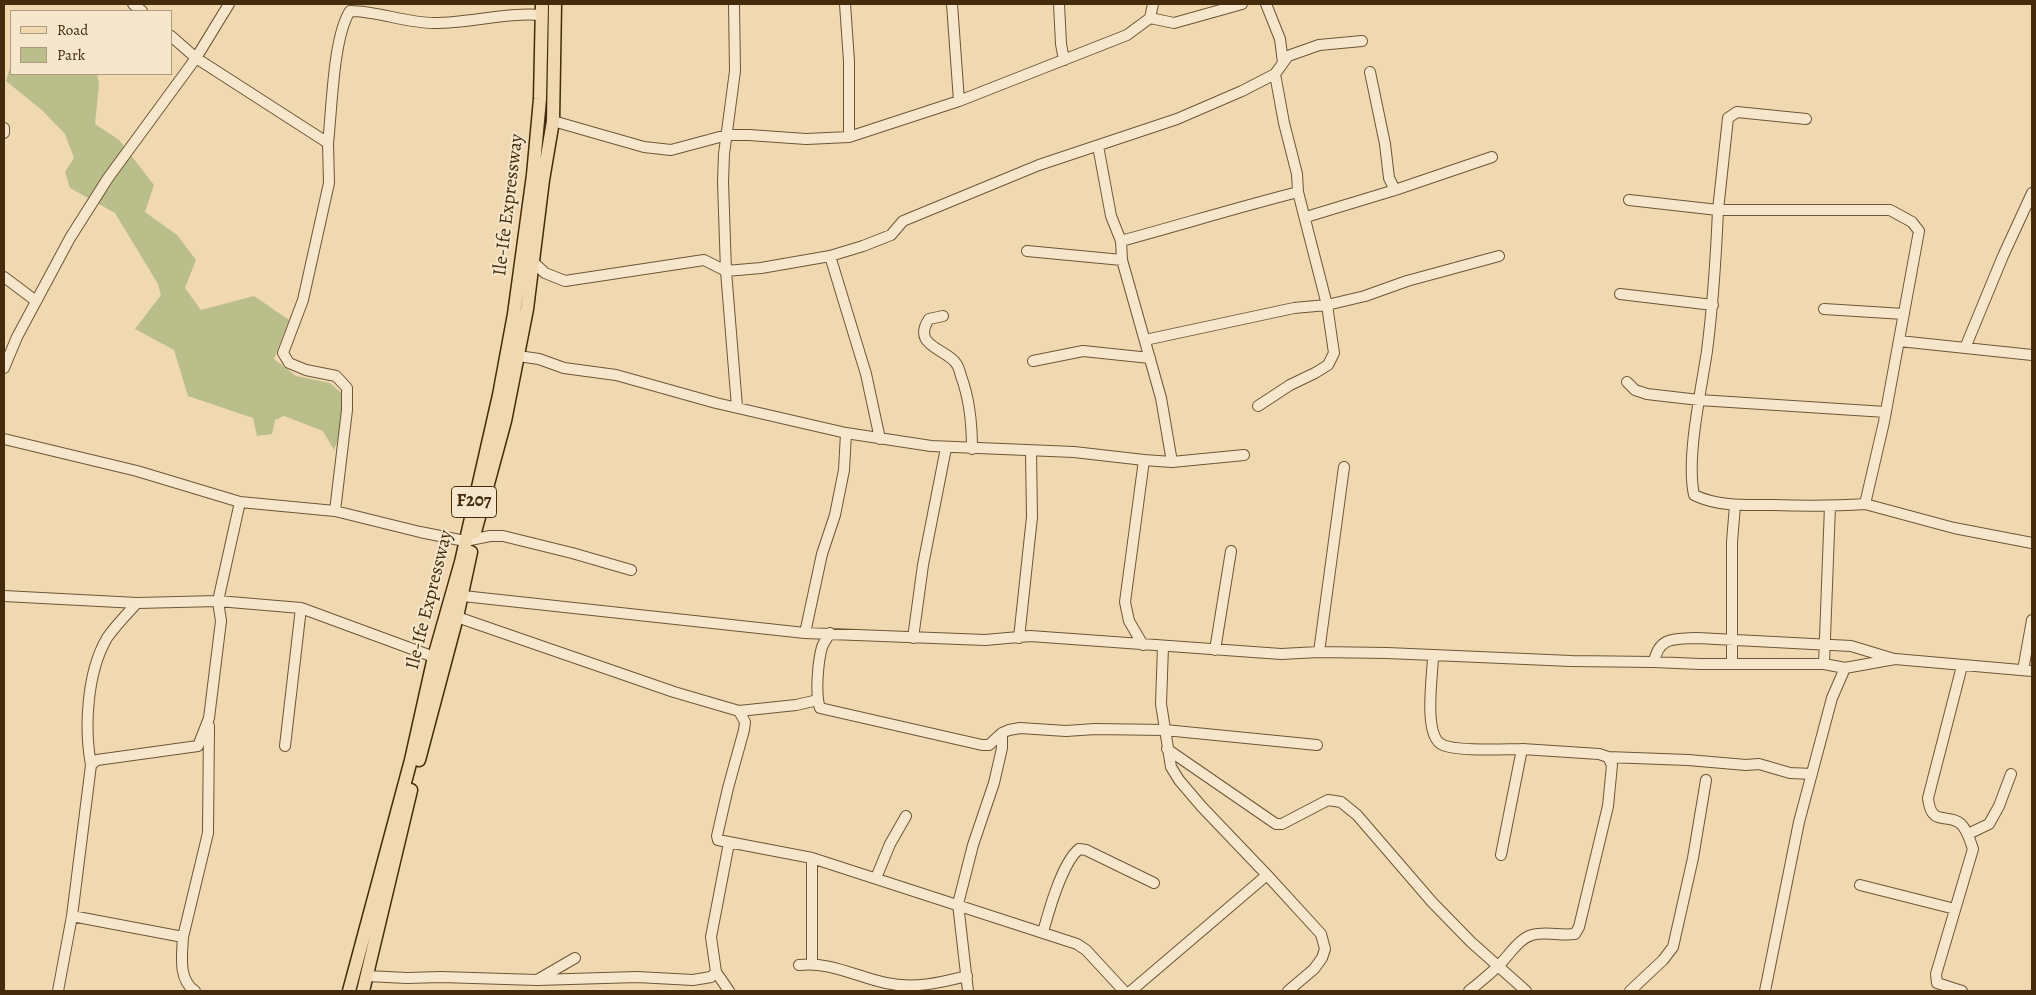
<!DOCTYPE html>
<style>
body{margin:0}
#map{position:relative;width:2036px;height:995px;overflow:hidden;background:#f0d8b1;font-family:Alegreya,serif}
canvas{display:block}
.frame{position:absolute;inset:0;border:5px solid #432b0c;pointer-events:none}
.legend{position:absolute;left:10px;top:10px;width:162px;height:65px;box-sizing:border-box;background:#f5e6cc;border:1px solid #ae9b7f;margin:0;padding:6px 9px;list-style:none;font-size:15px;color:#432b0c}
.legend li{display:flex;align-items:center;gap:10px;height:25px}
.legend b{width:25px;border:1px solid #ae9b7f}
</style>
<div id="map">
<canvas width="2036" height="995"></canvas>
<div class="frame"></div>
<ul class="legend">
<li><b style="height:6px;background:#f0d8b1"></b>Road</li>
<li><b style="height:14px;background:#babe8b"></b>Park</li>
</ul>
</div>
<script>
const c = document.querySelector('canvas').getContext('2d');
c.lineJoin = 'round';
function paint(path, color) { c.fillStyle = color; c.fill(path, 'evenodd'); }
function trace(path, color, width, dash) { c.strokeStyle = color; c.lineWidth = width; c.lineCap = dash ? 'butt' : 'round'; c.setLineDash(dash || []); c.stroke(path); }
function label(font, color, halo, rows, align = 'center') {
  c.font = font + ' Alegreya,serif'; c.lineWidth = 4; c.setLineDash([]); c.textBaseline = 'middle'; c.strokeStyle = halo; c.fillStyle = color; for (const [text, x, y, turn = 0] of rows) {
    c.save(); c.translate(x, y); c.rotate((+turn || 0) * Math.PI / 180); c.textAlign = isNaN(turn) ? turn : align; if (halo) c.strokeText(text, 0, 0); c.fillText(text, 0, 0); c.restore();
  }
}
paint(new Path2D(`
 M11,64V74H97L99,84L95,124L119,140L154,185L145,212L177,235L196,260L185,288L201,310L254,296L289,320L274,359L296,376L330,383L342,394L341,430L334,450L323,431L284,416L275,420L272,434L257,436L253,418L188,396L174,350L135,329L161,295L158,284L115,213L70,188L65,172L74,158L65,134L43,111L6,81Z`), '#babe8b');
const minor = new Path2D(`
 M133,4L142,11
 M734,4L735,71L724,154L723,182L726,271L761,268L830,256L863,246L891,235L903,221L1039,165L1177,119L1242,91L1275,74L1288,56L1319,45L1362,41
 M845,4L849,61V137
 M952,4L959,101
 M1059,4L1061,44L1064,60
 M1266,4L1280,39L1283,63
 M1150,18L1174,23L1242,4
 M171,36L196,58L328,143L329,183L303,300L283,353L289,363L306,370L336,376L347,388V410L335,511
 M1370,72L1385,144L1389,178L1395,190
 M1806,119L1737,112L1728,118L1718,210H1890L1912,222L1919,231L1884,422L1865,504L1954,528L2032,543
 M553,121L644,147L671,150L727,135H749L806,139L849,137L959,101L1127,35L1150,18L1153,4
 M4,128V133
 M328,143C332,109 333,37 350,11C378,11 406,23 434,23C471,23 506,12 542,15
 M1098,146L1111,216L1121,241L1122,260L1161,398L1172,462
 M1629,200L1718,210C1716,257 1713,304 1707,351C1701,391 1686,458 1694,495C1719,507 1747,505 1773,505C1804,506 1835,506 1865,504
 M1306,217L1395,190L1492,157
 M1121,241C1180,225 1239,207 1298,192L1297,174L1284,123L1275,74
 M1027,251L1122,260
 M830,256L866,374L880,439
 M533,262L545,273L565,281L704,260L726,271L737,407
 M4,277L36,301
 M1620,294L1713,305
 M1824,309L1904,314
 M943,316L929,319C912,345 943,348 955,362C958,365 960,372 961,376C970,400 972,424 972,449
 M1145,340L1294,308L1327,305L1365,296L1407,281L1499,256
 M1899,341L2032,355
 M1965,348L2003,256L2032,193
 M518,356L539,359L564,368L616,375L716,403L846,433L931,446L1074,452L1144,460L1172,462L1244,455
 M1033,361L1083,351L1150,358
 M4,368L17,337L70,238L108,178L196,58L229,4
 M1627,382L1635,390L1647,394L1699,400L1886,412
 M1258,406L1290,385L1315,373L1328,365L1334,353L1327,305L1298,192
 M4,439L137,471L240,502L335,511L420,532L465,541L490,536H503L572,553L631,570
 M4,596L137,603L218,601L301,608L434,657
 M463,596L805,633L985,640L1030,636L1281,654L1319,652L1387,653L1571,661L1654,662L1700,664H1824L1845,668L1895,659L2032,671
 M457,617L674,692L739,711L745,722L744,730L728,788L717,836L718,840L812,858L1077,944L1086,950L1124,991
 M805,633L822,554L835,515L844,470L846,433
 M830,633C827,638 824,642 822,647C818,661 815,695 820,708L982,745H989L1002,733
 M913,638L923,565L946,448
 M1019,638L1032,517L1031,452
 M1143,645L1129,621L1125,602L1144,460
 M1163,646L1161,704L1171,767L1179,780L1202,807L1267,875L1321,934L1325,949L1322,958L1314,969L1288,991
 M1215,650L1231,551
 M1319,652L1344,467
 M1433,655C1433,674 1423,733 1441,744C1454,752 1504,749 1522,749
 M1654,662C1659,636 1675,639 1697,638L1851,646L1894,659
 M1732,664V542L1735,505
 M1824,664L1830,506
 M2023,670L2032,620
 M739,711L796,705L818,700
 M285,746L301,608
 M1167,749L1276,824H1282L1328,800L1341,802L1357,815L1432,902L1471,942L1526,991
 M1608,757L1688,760L1746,765L1759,764L1790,773L1812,774
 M91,765C84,727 87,672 107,638C115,626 127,614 137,603
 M1968,834L1989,824L1999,806L2011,774
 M876,878L890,844L906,816
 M1860,885L1955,909
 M72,916L183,937C182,955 178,980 195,991
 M1043,932C1049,910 1062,863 1079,849L1086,850L1154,883
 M183,937L208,833L209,726
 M812,963V858
 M799,965C829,961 857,977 886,983C914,989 939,983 967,976
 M716,972L729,991
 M367,976L407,978L441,977L537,980L575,958
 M537,980L637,977L693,980L711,977L716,972L711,937L729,843
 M58,991L72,916L91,765L97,760L198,746L209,718L221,621L218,601L240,502
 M968,991L958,904L973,845L994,783L1002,748V733L1009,730L1020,728L1066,731L1095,729L1165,730L1317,745
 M1131,991L1267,875
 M1469,991C1479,983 1489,975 1498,966C1509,956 1518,939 1532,935C1546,931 1560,936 1575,934L1579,927L1608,806L1612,765L1608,757L1599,754L1522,749L1501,855
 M1630,991L1663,960L1673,947L1693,858L1706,780
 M1765,991L1799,822L1832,698L1845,668
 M1962,991L1937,983L1936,974L1973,849C1970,841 1968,831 1961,824C1948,812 1931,828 1928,798L1962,666`);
const major = new Path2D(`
 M475,532L505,421L527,309L543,180L553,121L555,4
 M419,760L457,617L471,552
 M349,991L411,760L434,657L461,562L499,395L514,314L533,175L540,99L542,4
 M363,991L411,790`);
trace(minor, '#6e5635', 12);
trace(major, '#432b0c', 15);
trace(minor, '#f5e6cc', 10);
trace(major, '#f0d8b1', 12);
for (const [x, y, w] of [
 [474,502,45]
]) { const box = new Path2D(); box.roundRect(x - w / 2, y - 15.5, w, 31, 4); c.fillStyle = '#f5e6cc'; c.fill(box); trace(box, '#432b0c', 1); }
label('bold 18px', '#432b0c', null, [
 ["F207",474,502]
]);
label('19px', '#432b0c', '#f5e6cc', [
 ["Ile-Ife Expressway",509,205,-83],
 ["Ile-Ife Expressway",430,600,-76]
]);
</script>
